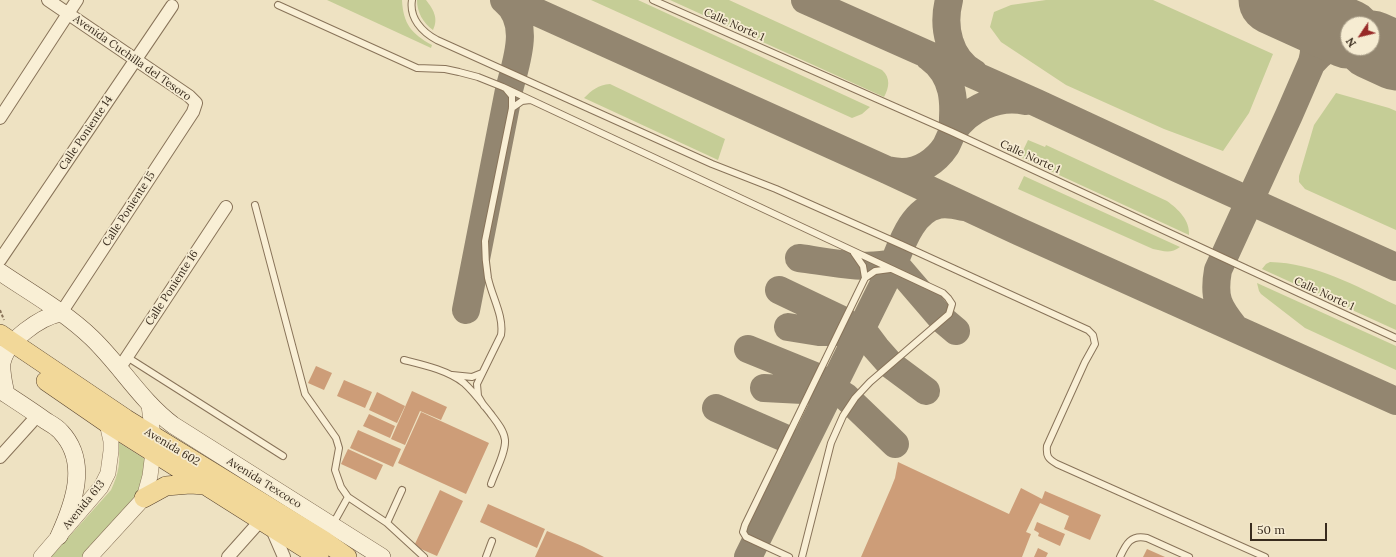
<!DOCTYPE html>
<style>
body{margin:0}
#map{position:relative;width:1396px;height:557px;overflow:hidden;background:#eee2c2;font-family:Lora,serif}
canvas{display:block}
.north{position:absolute;left:1340px;top:16px;width:40px;height:40px;box-sizing:border-box;background:#f6ecd2;border:1px solid #aa9f8a;border-radius:50%;rotate:235deg;font-size:11px;font-weight:700;line-height:16px;text-align:center;color:#382b1d}
.north::after{content:'';display:block;margin:auto;width:14px;height:18px;background:#982a28;clip-path:polygon(50% 0,100% 100%,50% 72%,0 100%)}
.scale{position:absolute;left:1250px;top:523px;width:77px;height:18px;box-sizing:border-box;border:2px solid #382b1d;border-top:0;padding-left:5px;font-size:12px;line-height:14px;white-space:nowrap;color:#382b1d;-webkit-text-stroke:3px #f6ecd2;paint-order:stroke}
</style>
<div id="map">
<canvas width="1396" height="557"></canvas>
<div class="north">N</div>
<div class="scale">50 m</div>
</div>
<script>
const c = document.querySelector('canvas').getContext('2d');
c.lineJoin = 'round';
function paint(path, color) { c.fillStyle = color; c.fill(path, 'evenodd'); }
function trace(path, color, width, dash) { c.strokeStyle = color; c.lineWidth = width; c.lineCap = dash ? 'butt' : 'round'; c.setLineDash(dash || []); c.stroke(path); }
function label(font, color, halo, rows, align = 'center') {
  c.font = font + ' Lora,serif'; c.lineWidth = 3.5; c.setLineDash([]); c.textBaseline = 'middle'; c.strokeStyle = halo; c.fillStyle = color; for (const [text, x, y, turn = 0] of rows) {
    c.save(); c.translate(x, y); c.rotate((+turn || 0) * Math.PI / 180); c.textAlign = isNaN(turn) ? turn : align; if (halo) c.strokeText(text, 0, 0); c.fillText(text, 0, 0); c.restore();
  }
}
paint(new Path2D(`
 M327,0H402C403,24 412,34 432,45L431,48Z
 M417,0H426C433,9 439,18 433,30C423,23 417,12 417,0Z
 M591,0H638L870,107L862,114L852,118Z
 M670,0H729L882,70C891,78 889,88 884,97Z
 M1046,0H1153L1273,54L1249,113L1223,151L1164,129L1066,85L1001,42L990,27L994,12L1011,5Z
 M610,84L725,139L718,160L584,98C592,90 598,85 610,84Z
 M1336,93L1389,108L1396,111V230L1305,189L1299,182V176L1314,125Z
 M1028,140L1045,147L1046,145L1167,201C1178,209 1190,220 1189,235L1020,157Z
 M1024,176L1180,247C1171,254 1163,251 1153,249L1018,189Z
 M1270,262C1315,263 1356,286 1396,305V330L1262,269L1266,264Z
 M1257,283L1396,346V370L1305,328L1261,294L1259,291Z
 M118,442L148,461L140,492L82,557H51L111,490C119,473 121,461 118,442Z`), '#c5cd96');
trace(new Path2D(`
 M510,0L887,170L1018,231L1396,401
 M805,0L1037,103L1179,169L1396,267
 M949,0C942,27 949,59 974,73
 M1272,0C1296,13 1322,29 1312,62
 M1372,45L1375,46
 M929,57C955,76 955,103 952,132
 M1311,64C1320,53 1333,43 1348,42
 M887,170C892,171 898,172 902,172C920,172 936,161 946,146C948,142 950,137 952,133C968,108 998,95 1026,101
 M799,258C830,262 863,270 894,263
 M894,263L943,320L956,331
 M779,290L844,321
 M466,310L509,90C516,62 532,22 504,0
 M788,327L819,332H859
 M861,328L876,348L891,365L926,391
 M1235,328C1218,307 1213,298 1218,270L1289,115L1339,0
 M748,349L817,377
 M764,388L803,390L833,386
 M832,388L846,397L895,444
 M716,408L787,439
 M748,557L894,263C902,243 913,210 938,205C946,203 955,205 963,207`), '#938670', 28);
trace(new Path2D(`
 M1273,0L1348,34
 M1372,45L1396,56`), '#938670', 69);
paint(new Path2D(`
 M316,366L332,373L324,390L308,383Z
 M344,380L372,392L365,408L337,396Z
 M412,391L447,407L441,420L420,411L405,445L391,439Z
 M377,392L405,406L397,423L369,410Z
 M421,412L489,443L466,494L398,463Z
 M369,414L395,426L390,438L363,426Z
 M358,430L401,449L393,467L350,448Z
 M348,449L383,465L376,480L341,464Z
 M898,462L1009,514L1021,488L1042,499L1045,491L1101,515L1090,540L1064,529L1069,516L1040,503L1026,532L1031,534L1022,557H861L891,488L895,478Z
 M440,490L463,501L437,556L414,546Z
 M488,504L545,529L537,548L480,522Z
 M1037,522L1065,534L1060,546L1038,536L1039,533L1034,530Z
 M547,531L582,546L604,557H535Z
 M1038,548L1048,553L1046,557H1034Z
 M1147,549L1165,557H1143Z`), '#cd9d78');
const service = new Path2D(`
 M412,0C409,18 422,32 437,40L712,164L776,189L902,245L1088,330L1093,335L1095,344L1085,362L1047,446C1046,456 1048,459 1057,464L1265,557
 M653,0L952,132L1396,338
 M278,5L417,68L445,69L459,72L478,77L503,87L943,293L948,298L952,304L949,314L870,382L855,398L843,416L831,443L802,557
 M512,108L522,101L530,100
 M255,205L305,394L336,438L339,448L335,470L341,487L348,497L387,523L424,557
 M854,253L863,266L865,278
 M127,357L283,456
 M404,360C424,365 447,370 464,383C473,391 482,403 490,413C496,421 504,430 505,440C506,452 495,472 491,484
 M452,375L472,377L482,373
 M484,406L478,396L477,384L501,335C504,316 492,297 488,278C486,266 485,254 485,241L512,108V96L507,90
 M387,523L402,490
 M333,524L348,497
 M486,557L492,541
 M789,557L746,537L743,532L745,525L865,278L875,271L890,269
 M1120,557C1126,544 1131,534 1147,538L1189,557`);
const minor = new Path2D(`
 M48,0L189,96L196,103L193,112L61,313
 M0,118L77,0
 M0,260L172,6
 M119,369L226,207
 M0,457L38,415
 M271,527L284,557
 M228,557L261,520`);
const tertiary = new Path2D(`
 M41,557L101,487L108,473L111,451V441L107,423
 M90,557L144,498L150,476L153,452V436L149,405`);
const secondary = new Path2D(`
 M0,272C31,293 65,312 92,338C121,366 141,401 173,425L382,557
 M0,390C15,400 31,410 46,421C51,424 57,427 61,432C89,462 74,503 59,536
 M6,394C4,384 1,373 2,363C6,341 40,317 61,313`);
const primary = new Path2D(`
 M0,334L126,419L323,540L347,557
 M46,381L107,423L319,557
 M144,498L166,486L190,484L205,485`);
trace(service, '#887359', 8);
trace(minor, '#887359', 14);
trace(tertiary, '#887359', 16);
trace(secondary, '#6a543c', 18);
trace(primary, '#56412d', 20);
trace(new Path2D(`
 M0,310L4,320`), '#887359', 2, [3, 2]);
trace(service, '#f9efd5', 6);
trace(minor, '#f9efd5', 12);
trace(tertiary, '#f9efd5', 15);
trace(secondary, '#f9efd5', 17);
trace(primary, '#f2d899', 19);
label('11px', '#382b1d', '#f6ecd2', [
 ["Calle Norte 1",734,25,24],
 ["Avenida Cuchilla del Tesoro",132,58,35],
 ["Calle Poniente 14",86,133,-56],
 ["Calle Norte 1",1030,157,25],
 ["Calle Poniente 15",129,209,-57],
 ["Calle Poniente 16",172,288,-57],
 ["Calle Norte 1",1324,294,25],
 ["Avenida 602",172,447,31],
 ["Avenida Texcoco",264,483,32],
 ["Avenida 613",84,505,-51]
]);
</script>
